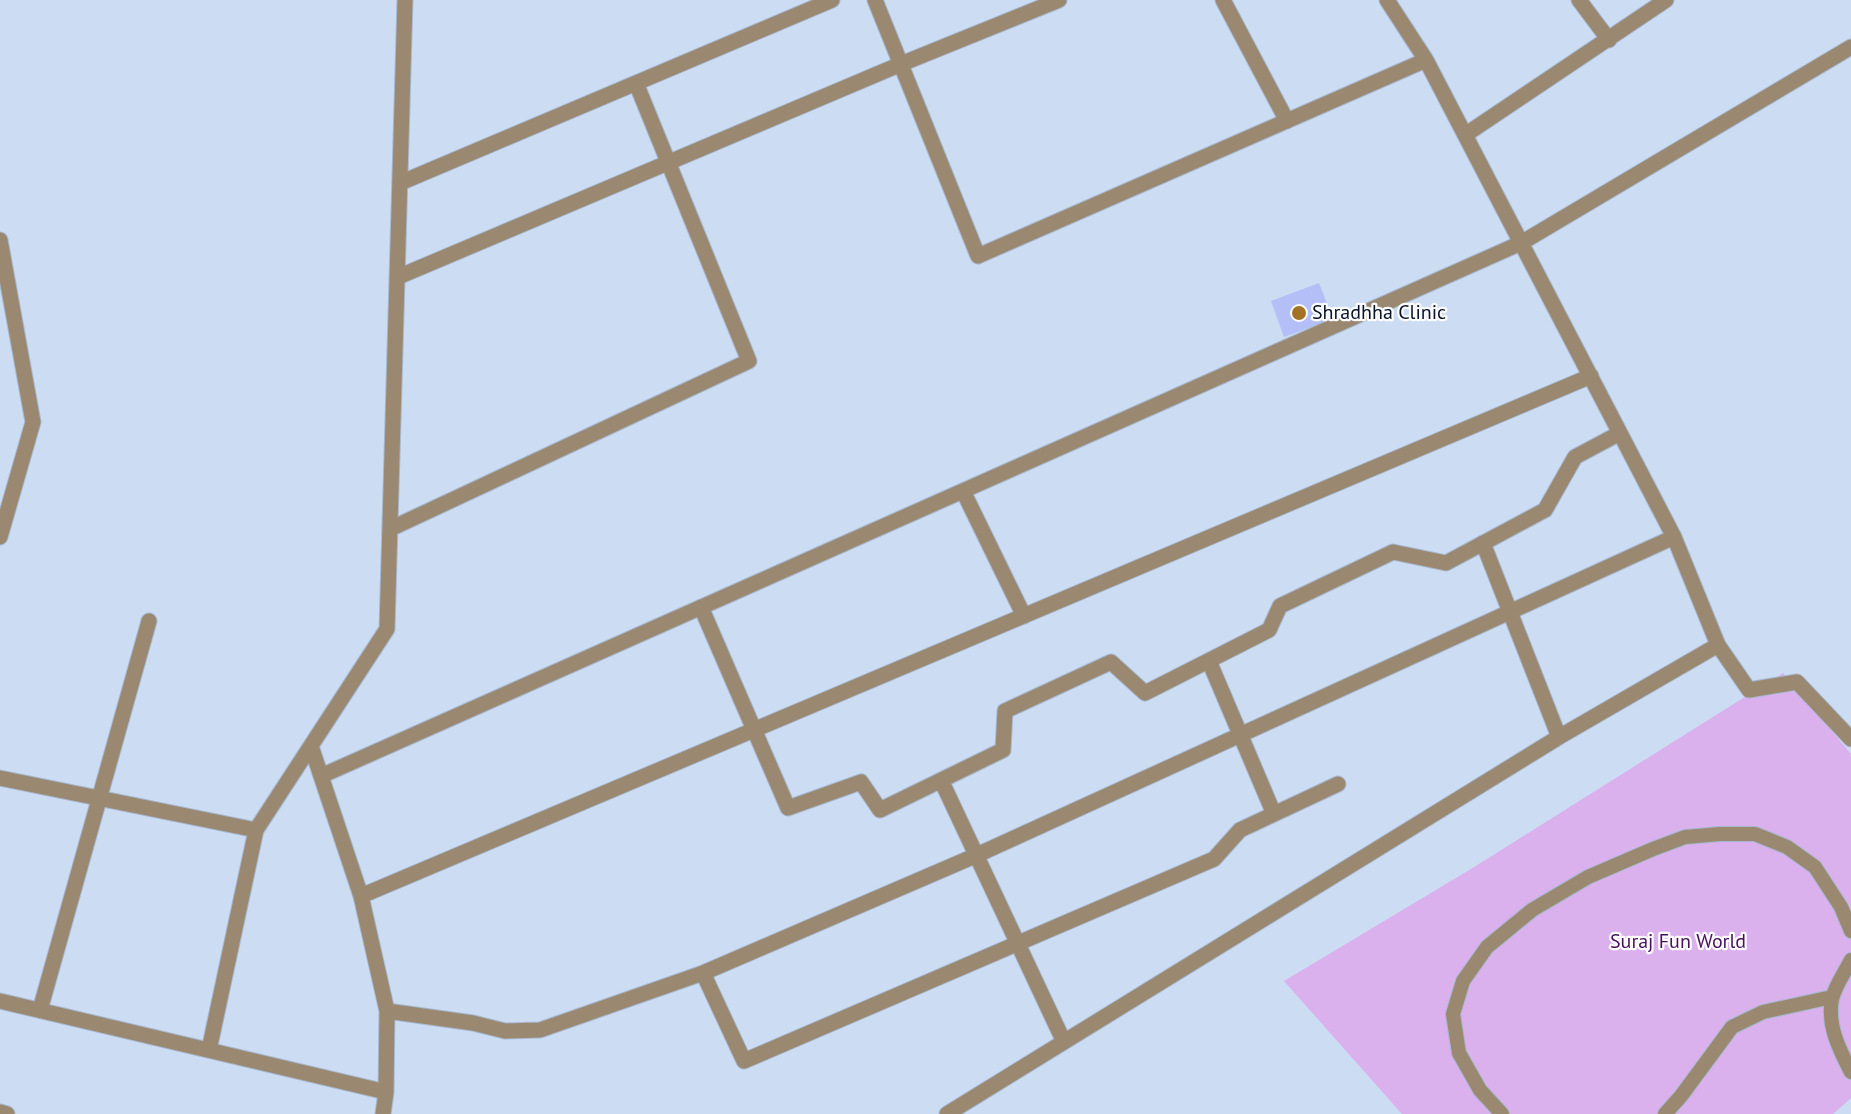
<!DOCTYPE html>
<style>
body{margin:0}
canvas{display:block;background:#cbdcf3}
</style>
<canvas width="1851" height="1114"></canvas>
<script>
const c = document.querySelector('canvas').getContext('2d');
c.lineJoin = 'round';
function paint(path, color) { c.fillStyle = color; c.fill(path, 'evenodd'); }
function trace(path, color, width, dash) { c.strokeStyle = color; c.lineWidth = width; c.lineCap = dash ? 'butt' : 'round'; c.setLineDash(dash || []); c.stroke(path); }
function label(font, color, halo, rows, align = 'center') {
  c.font = font + ' "PT Sans",sans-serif'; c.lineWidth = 4.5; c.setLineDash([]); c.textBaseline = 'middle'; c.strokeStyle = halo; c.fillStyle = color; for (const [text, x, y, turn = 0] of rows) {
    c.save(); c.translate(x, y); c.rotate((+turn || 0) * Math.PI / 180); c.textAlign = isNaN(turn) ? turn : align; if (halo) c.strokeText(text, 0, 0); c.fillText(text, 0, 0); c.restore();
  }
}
paint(new Path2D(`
 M1783,673L1851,754V1098L1833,1114H1402L1284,981L1471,869Z`), '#dab0ed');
paint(new Path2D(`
 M1319,283L1333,319L1284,337L1271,301Z`), '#b3bff6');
const lane = new Path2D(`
 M1851,960C1845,972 1835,986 1832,999C1827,1025 1839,1049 1851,1072
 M1502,1114L1480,1090L1459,1053L1453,1014L1463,981L1487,947L1532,910L1588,877L1653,849L1685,837L1720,834H1755L1787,847L1815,867L1841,907L1851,931
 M1665,1114L1681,1096L1732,1027L1763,1012L1832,997`);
const street = new Path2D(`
 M875,0L978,256L1426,60
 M1223,0L1287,121
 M1579,0L1609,40
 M1465,135L1666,0
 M400,183L832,0
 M0,240L33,422L0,537
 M398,277L901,64L1059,0
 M963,491L1024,616
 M390,529L749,361L636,83
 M1483,543L1559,737
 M701,607L788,808L861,782L880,810L1003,750L1005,711L1111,662L1145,693L1269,630L1280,606L1393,552L1446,563L1545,510L1575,457L1620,433
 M1718,645L1749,690L1797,682L1851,739
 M1209,661L1274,814
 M311,746L361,896L387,1011L386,1092L383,1114
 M321,776L1521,243L1851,47
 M0,778L256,830L387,629L405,0
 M941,780L1064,1042
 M361,896L1591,376
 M703,973L744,1061L1214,859L1240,830L1338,784
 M0,1001L386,1092
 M40,1010L149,621
 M387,1011L473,1023L505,1031L540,1030L703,973L977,855L1674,537
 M209,1050L256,830
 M0,1112L7,1114
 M947,1114L1559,737L1718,645L1674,537L1426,60L1387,0`);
trace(lane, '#a7b8ce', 16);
trace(street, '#a7b8ce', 17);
trace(lane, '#9a8870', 14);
trace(street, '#9a8870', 15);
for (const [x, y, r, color] of [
 [1299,313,8,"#a27327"]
]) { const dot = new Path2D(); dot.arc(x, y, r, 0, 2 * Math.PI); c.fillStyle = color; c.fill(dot); trace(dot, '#fcfcfc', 2); }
label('20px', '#051428', '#fcfcfc', [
 ["Shradhha Clinic",1312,313]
], 'left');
label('20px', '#47105b', '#fcfcfc', [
 ["Suraj Fun World",1678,942]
]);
</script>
